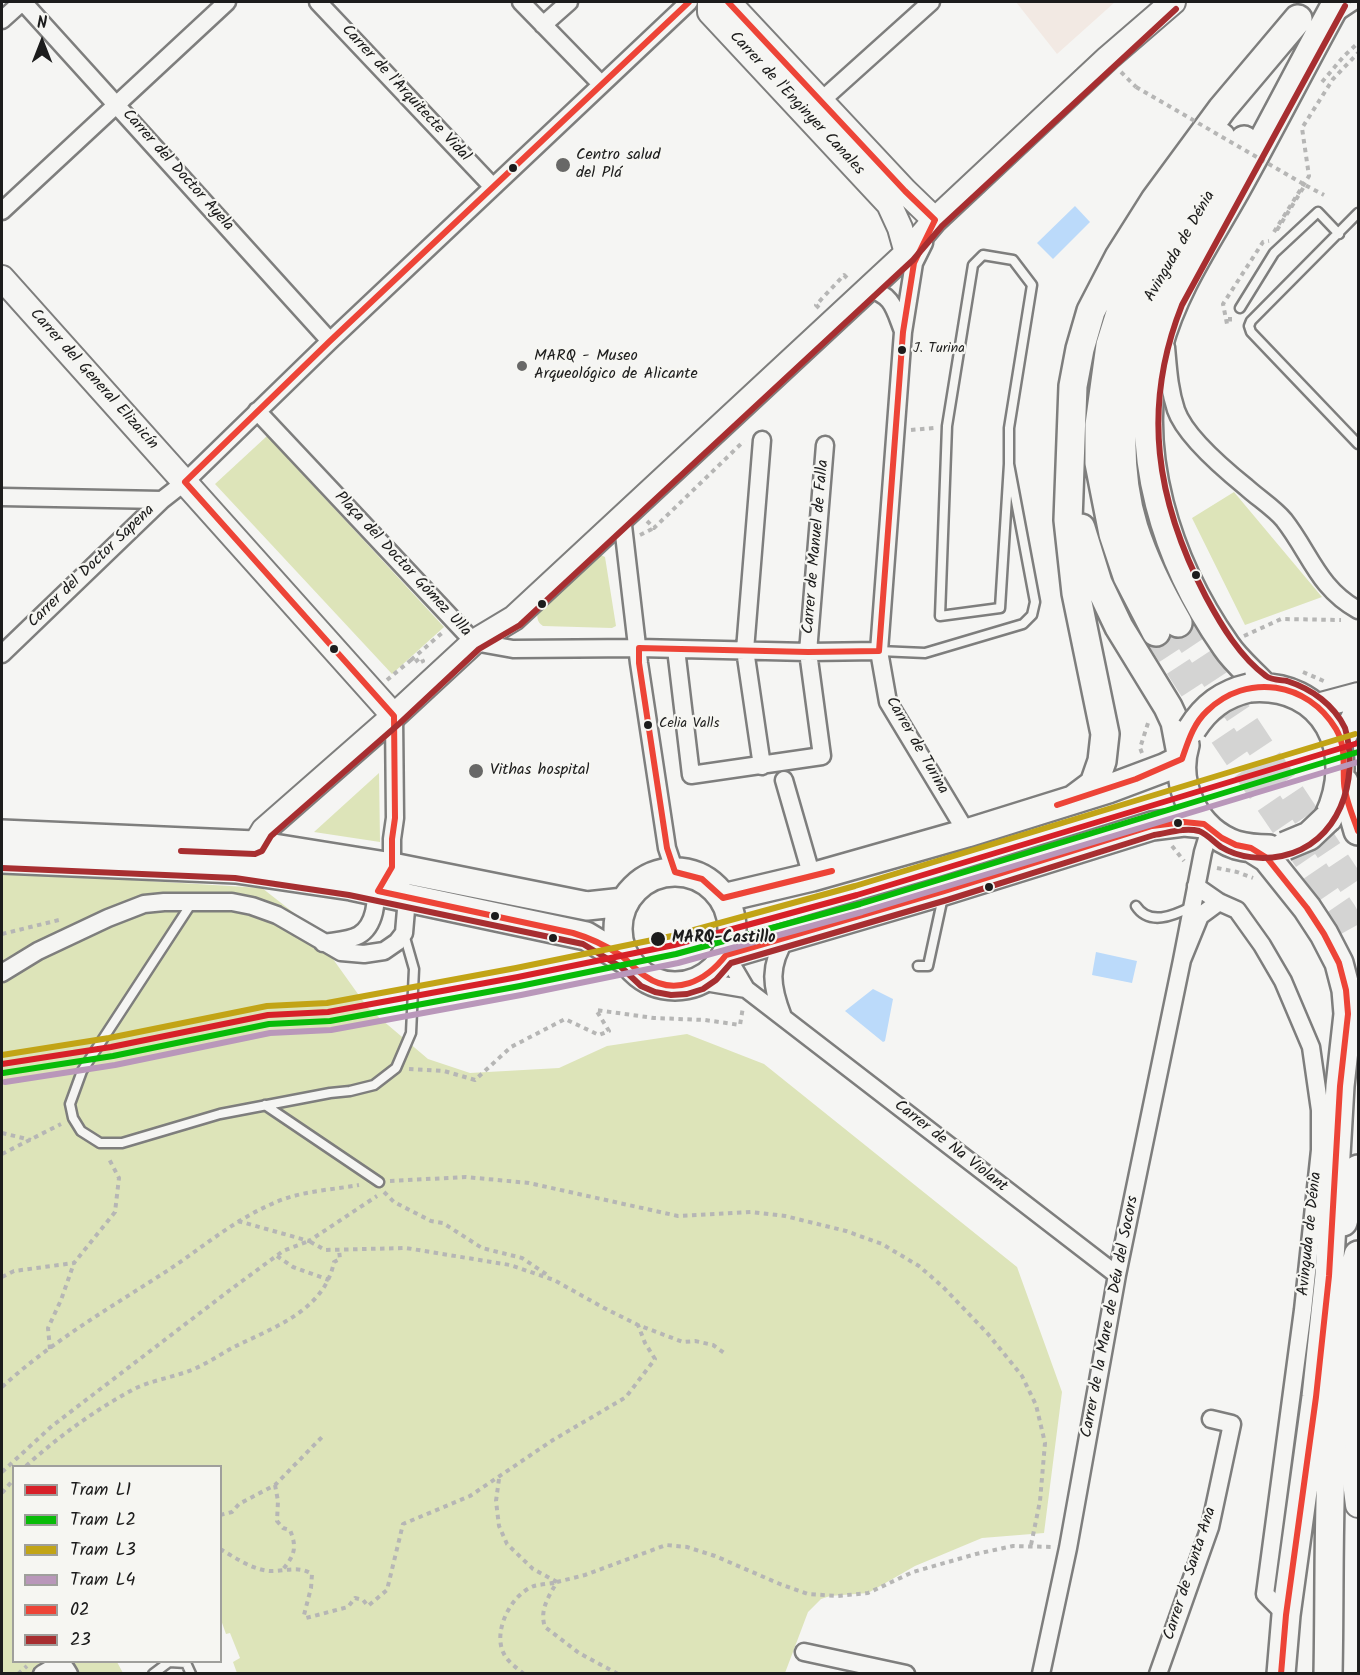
<!DOCTYPE html>
<meta charset="utf-8">
<style>
body{margin:0}
#map{position:relative;width:1360px;height:1675px;overflow:hidden;background:#f5f5f3;font-family:Kalam,sans-serif}
canvas{display:block}
.frame{position:absolute;inset:0;border:3px solid #1c1c1c;pointer-events:none}
.legend{position:absolute;left:12px;top:1465px;width:210px;height:198px;box-sizing:border-box;background:#f6f6f2;border:2px solid #9f9f9c;margin:0;padding:8px 10px;list-style:none;font-size:18px;color:#1c1c1c}
.legend li{display:flex;align-items:center;gap:12px;height:30px}
.legend b{width:30px;border:2px solid #9f9f9c}
.north{position:absolute;left:12px;top:12px;width:60px;height:60px;-webkit-text-stroke:4px #f6f6f2;paint-order:stroke;rotate:0deg;font-size:16px;font-weight:700;line-height:24px;text-align:center;color:#1c1c1c}
.north::after{content:'';display:block;margin:auto;width:21px;height:27px;background:#1c1c1c;clip-path:polygon(50% 0,100% 100%,50% 72%,0 100%)}
</style>
<div id="map">
<canvas width="1360" height="1675"></canvas>
<div class="frame"></div>
<ul class="legend">
<li><b style="height:8px;background:#d72028"></b>Tram L1</li>
<li><b style="height:8px;background:#08bb08"></b>Tram L2</li>
<li><b style="height:8px;background:#c2a416"></b>Tram L3</li>
<li><b style="height:8px;background:#b997ba"></b>Tram L4</li>
<li><b style="height:8px;background:#ed4437"></b>02</li>
<li><b style="height:8px;background:#a72e30"></b>23</li>
</ul>
<div class="north">N</div>
</div>
<script>
const c = document.querySelector('canvas').getContext('2d');
c.lineJoin = 'round';
function paint(path, color) { c.fillStyle = color; c.fill(path, 'evenodd'); }
function trace(path, color, width, dash) { c.strokeStyle = color; c.lineWidth = width; c.lineCap = dash ? 'butt' : 'round'; c.setLineDash(dash || []); c.stroke(path); }
function label(font, color, halo, rows, align = 'center') {
  c.font = font + ' Kalam,sans-serif'; c.lineWidth = 4.5; c.setLineDash([]); c.textBaseline = 'middle'; c.strokeStyle = halo; c.fillStyle = color; for (const [text, x, y, turn = 0] of rows) {
    c.save(); c.translate(x, y); c.rotate((+turn || 0) * Math.PI / 180); c.textAlign = isNaN(turn) ? turn : align; if (halo) c.strokeText(text, 0, 0); c.fillText(text, 0, 0); c.restore();
  }
}
paint(new Path2D(`
 M1016,2H1115L1057,54Z`), '#f2e9e3');
paint(new Path2D(`
 M267,436L444,627L392,674L215,484Z
 M1234,492L1322,597L1245,625L1192,518Z
 M599,554L605,557L616,626L612,628L543,626C536,622 537,615 538,609Z
 M379,773L380,842L314,832Z
 M2,872L262,888L308,924L368,1008L428,1059L470,1073L559,1068L607,1046L687,1034L764,1064L1017,1267L1062,1392L1044,1533L982,1538L915,1566L868,1593L830,1596L821,1599L808,1612L785,1673H237L233,1662L240,1658L230,1633L226,1634L221,1620L220,1466H14V1662H117L123,1673H2Z`), '#dde4b9');
paint(new Path2D(`
 M1075,206L1090,222L1053,259L1037,243Z
 M1096,952L1137,961L1132,983L1092,975Z
 M873,989L893,999L885,1041L883,1042L845,1011Z`), '#bbdafa');
trace(new Path2D(`
 M1178,623L1358,894
 M1156,632L1222,734L1343,912L1358,939`), '#d4d4d3', 27, [27, 14]);
const lane = new Path2D(`
 M1340,15L1358,3
 M1358,213L1251,321L1249,326L1251,332L1358,444
 M1240,308L1274,253L1318,212L1339,234
 M879,651L925,653L1023,624L1032,615L1035,602L1009,464V428L1032,285L1013,260L983,255L973,265L947,426L940,616L1000,608L1009,464
 M193,901L82,1071L70,1104L73,1118L81,1131L100,1143H122L220,1114L330,1093L350,1091L374,1085L396,1068L411,1033L414,969L404,934
 M1136,906C1149,926 1173,916 1191,907
 M918,966H928L943,897
 M265,1105L379,1182
 M153,1674L169,1662L186,1663L191,1674`);
const street = new Path2D(`
 M23,2L330,341
 M318,2L493,187
 M521,2L601,84
 M2,20L22,2
 M543,25L569,2
 M822,100L931,2
 M2,211L227,2
 M924,243L914,263L903,332L879,651L888,702L967,833
 M867,288C893,295 894,308 903,331
 M1166,347C1168,369 1169,389 1176,410C1185,436 1225,470 1246,487C1258,498 1274,508 1284,520C1310,553 1318,588 1358,610
 M257,411L474,642L513,649L639,648L808,652L879,651
 M762,440L745,650L762,766
 M2,497L162,500
 M622,517L639,663L667,848L675,872
 M676,649L691,775L822,756L808,652L825,445
 M2,654L162,500L185,482L330,341L689,2
 M784,780L812,877
 M1210,829L1203,852L1182,960L1200,916L1219,902
 M1196,886L1219,902L1237,910L1262,945L1283,981L1311,1047L1320,1110V1150L1303,1310L1265,1594L1286,1615
 M323,943C348,939 367,941 374,912C376,902 376,893 382,884
 M726,955L746,989L1117,1275
 M2,973L38,951L108,918L144,904L164,902H232L252,906L277,915L341,952L364,954L384,951L397,942L404,933L407,898L392,867V839L395,818L394,716
 M699,981L746,989
 M783,1017C771,986 768,966 787,937
 M804,1652L906,1674
 M42,1674L56,1666L66,1669L69,1674
 M1041,1674L1068,1548L1117,1275L1182,960
 M1158,1674L1210,1527L1232,1424L1211,1419`);
const secondary = new Path2D(`
 M710,2V12L889,204L900,228L907,253
 M728,2L905,191L935,220
 M2,278L394,716
 M1317,706L1358,695
 M1341,742L1358,709
 M255,845L264,830L394,716L474,642L514,618L907,253L935,220L1108,58L1173,2
 M1348,1335L1352,1353L1351,1451L1358,1505`);
const primary = new Path2D(`
 M1081,528L1098,583L1119,627L1168,707L1175,722L1182,759
 M1178,623C1160,592 1145,562 1134,528C1112,456 1121,360 1153,292C1179,239 1214,190 1244,140
 M1156,632L1127,576L1113,534L1099,463V425L1110,345L1125,297L1153,244L1221,137
 M1263,686C1251,673 1236,661 1226,646C1167,562 1130,450 1158,347C1175,284 1213,233 1243,177C1275,119 1305,60 1337,2
 M1249,688C1326,681 1360,752 1328,818
 M1185,745C1173,785 1196,831 1236,845C1247,848 1258,849 1269,849
 M1344,782L1358,831
 M1074,799L1094,784L1102,761L1105,734L1076,593L1068,520L1073,386L1080,349L1091,311L1119,257L1155,200L1222,109L1298,19
 M2,834L255,845L392,867L587,906L624,902
 M1251,848L1267,858L1307,908L1324,934L1339,963L1346,990L1348,1014L1340,1086L1329,1276L1316,1397L1286,1615L1281,1674
 M2,859L236,869L351,886L586,936L626,960
 M618 929a57 57 0 1 1 114 0a57 57 0 1 1-114 0Z
 M723,898L812,877L967,833L1108,789L1164,768L1182,759
 M726,955L944,891L1152,826L1184,822L1204,824
 M1343,1222L1358,1169
 M1328,1674C1331,1534 1323,1391 1358,1255`);
trace(lane, '#7e7e7d', 13);
trace(street, '#7e7e7d', 21);
trace(secondary, '#7e7e7d', 28);
trace(primary, '#7e7e7d', 32);
trace(new Path2D(`
 M1121,72L1136,87
 M1322,82L1344,56L1358,43
 M1277,230L1305,185L1324,195
 M1274,232L1309,176L1302,128L1333,79L1358,53
 M819,308L816,305L844,275L848,279
 M1230,317V322L1227,324L1223,304L1263,242L1269,241
 M911,430L934,428
 M647,521L654,528L744,441
 M640,535L654,528
 M1244,636L1281,619L1341,620
 M411,660L442,633
 M1303,672L1326,682
 M387,680L411,660L415,662L420,658L423,661L421,662
 M1142,753L1140,748L1149,720
 M1172,846L1184,861
 M1217,868L1237,872L1253,878
 M2,934L59,920
 M409,1069L444,1071L475,1080L511,1047L565,1019L599,1035L609,1031L596,1010L654,1018L705,1020L740,1025L743,1007
 M2,1133L31,1140
 M2,1154L61,1124
 M390,1181L466,1177L529,1183L678,1216L751,1212L785,1216L846,1231L882,1244L919,1266L943,1287L988,1334L1022,1376L1036,1405L1045,1443L1040,1501L1031,1545
 M384,1192L394,1202L431,1221L443,1223L482,1248L522,1258L549,1276
 M238,1221L309,1241L377,1196
 M277,1256L293,1267L329,1280
 M2,1277L14,1271L74,1263L115,1212L119,1178L108,1157
 M50,1349L48,1328L61,1300L74,1263
 M2,1387C52,1341 113,1306 170,1269C204,1246 236,1219 274,1203C300,1191 331,1190 359,1185
 M26,1466C58,1437 95,1410 134,1389C152,1380 175,1377 194,1369C208,1363 221,1354 234,1347C274,1327 324,1311 334,1262L340,1259L339,1250
 M2,1472L52,1426L230,1290L283,1251L309,1241L325,1250L406,1248L510,1265L554,1280L604,1308L638,1325L683,1342L695,1341L713,1345L727,1355
 M499,1479L496,1501L499,1526L507,1544L533,1569L557,1582
 M275,1485L278,1501L277,1521L283,1528L290,1530C297,1547 295,1555 283,1569
 M2,1493L14,1479
 M220,1515L232,1512L239,1504L275,1485L324,1435
 M220,1549C236,1558 251,1569 269,1571C283,1572 298,1565 312,1574L311,1588L304,1615L306,1618L348,1607L355,1598L363,1600L368,1606L387,1590L403,1524L470,1496L553,1440L611,1406L626,1397L655,1359L645,1343L638,1325
 M18,1674L27,1666
 M524,1674C517,1668 508,1662 504,1654C492,1632 511,1594 534,1586C541,1584 550,1584 557,1582
 M618,1674L579,1653L545,1627C539,1610 549,1596 557,1582L585,1575L666,1545L687,1547L715,1556L780,1584L808,1594L838,1596L868,1593L913,1572L976,1554L1013,1546L1052,1547`), '#b6b6b5', 4, [4.5, 4.5]);
trace(lane, '#f5f5f3', 8);
trace(street, '#f5f5f3', 16);
trace(secondary, '#f5f5f3', 24);
trace(primary, '#f5f5f3', 27);
const primaryBridge = new Path2D(`
 M1192,729C1206,707 1223,694 1249,688
 M1285,846L1309,836L1328,818`);
trace(primaryBridge, '#7e7e7d', 32, []);
trace(new Path2D(`
 M1136,87L1305,185`), '#b6b6b5', 4, [4.5, 4.5]);
trace(primaryBridge, '#f5f5f3', 27);
trace(new Path2D(`
 M689,2L330,341L185,482L394,716L395,818L392,839V867L378,891L573,933C590,938 605,945 620,955C629,961 635,970 645,976C675,997 706,981 726,955L944,891L1152,826L1184,822L1204,824L1222,838L1236,845L1251,848L1267,858L1307,908L1324,934L1339,963L1346,990L1348,1014L1340,1086L1329,1276L1316,1397L1286,1615L1281,1674
 M728,2L905,191L935,220L914,263L903,332L879,651L808,652L639,648V663L667,848L675,872L702,879L723,898L832,871
 M1057,805L1136,779L1182,759C1188,742 1193,724 1207,711C1247,672 1308,682 1336,729C1346,746 1343,764 1344,783C1345,799 1353,816 1358,831`), '#ed4437', 6);
trace(new Path2D(`
 M181,851L255,854L262,851L271,836L400,723L479,649L520,625L913,260L942,226L1176,9
 M2,868L235,878L349,895L583,944L621,967L641,986L655,992L671,995L687,994L703,989L716,980L731,963L947,900L1154,835C1168,833 1185,827 1199,831C1207,834 1214,842 1221,847C1239,858 1262,860 1282,856C1339,844 1360,780 1345,728C1334,705 1312,689 1287,681C1281,680 1271,680 1266,676C1240,657 1221,625 1206,597C1156,501 1141,408 1182,305L1345,6`), '#a72e30', 6);
trace(new Path2D(`
 M2,1064L111,1047L268,1015L328,1012L518,977L674,945L857,895L1358,743`), '#d72028', 6);
trace(new Path2D(`
 M3,1073L113,1056L269,1024L330,1021L520,986L676,954L860,904L1358,752`), '#08bb08', 6);
trace(new Path2D(`
 M2,1055L109,1038L267,1006L327,1003L516,968L672,936L855,886L1355,734`), '#c2a416', 6);
trace(new Path2D(`
 M5,1082L115,1065L270,1033L331,1030L521,995L678,963L862,912L1358,762`), '#b997ba', 6);
for (const [x, y, r, color] of [
 [563,165,8,"#686867"],
 [513,168,5,"#1c1c1c"],
 [902,350,5,"#1c1c1c"],
 [522,366,6,"#686867"],
 [1196,575,5,"#1c1c1c"],
 [542,604,5,"#1c1c1c"],
 [334,649,5,"#1c1c1c"],
 [648,725,5,"#1c1c1c"],
 [476,771,8,"#686867"],
 [1178,823,5,"#1c1c1c"],
 [989,887,5,"#1c1c1c"],
 [495,916,5,"#1c1c1c"],
 [553,938,5,"#1c1c1c"],
 [658,939,8,"#1c1c1c"]
]) { const dot = new Path2D(); dot.arc(x, y, r, 0, 2 * Math.PI); c.fillStyle = color; c.fill(dot); trace(dot, '#f6f6f2', 2); }
label('14px', '#1c1c1c', '#f6f6f2', [
 ["J. Turina",913,350],
 ["Celia Valls",659,725]
], 'left');
label('16px', '#1c1c1c', '#f6f6f2', [
 ["Carrer de l'Arquitecte Vidal",405,94,47],
 ["Carrer de l'Enginyer Canales",796,104,47],
 ["Carrer del Doctor Ayela",177,171,48],
 ["Avinguda de Dénia",1181,247,-60],
 ["Carrer del General Elizaicín",93,380,48],
 ["Carrer de Manuel de Falla",817,547,-85],
 ["Plaça del Doctor Gómez Ulla",402,565,47],
 ["Carrer del Doctor Sapena",92,567,-44],
 ["Carrer de Turina",916,746,60],
 ["Carrer de Na Violant",950,1147,38],
 ["Avinguda de Dénia",1311,1234,-84],
 ["Carrer de la Mare de Déu del Socors",1111,1317,-79],
 ["Carrer de Santa Ana",1191,1574,-72]
]);
label('16px', '#1c1c1c', '#f6f6f2', [
 ["Centro salud",576,156],
 ["del Plá",576,174],
 ["MARQ - Museo",534,357],
 ["Arqueológico de Alicante",534,375],
 ["Vithas hospital",490,771]
], 'left');
label('bold 16px', '#1c1c1c', '#f6f6f2', [
 ["MARQ-Castillo",672,939]
], 'left');
</script>
